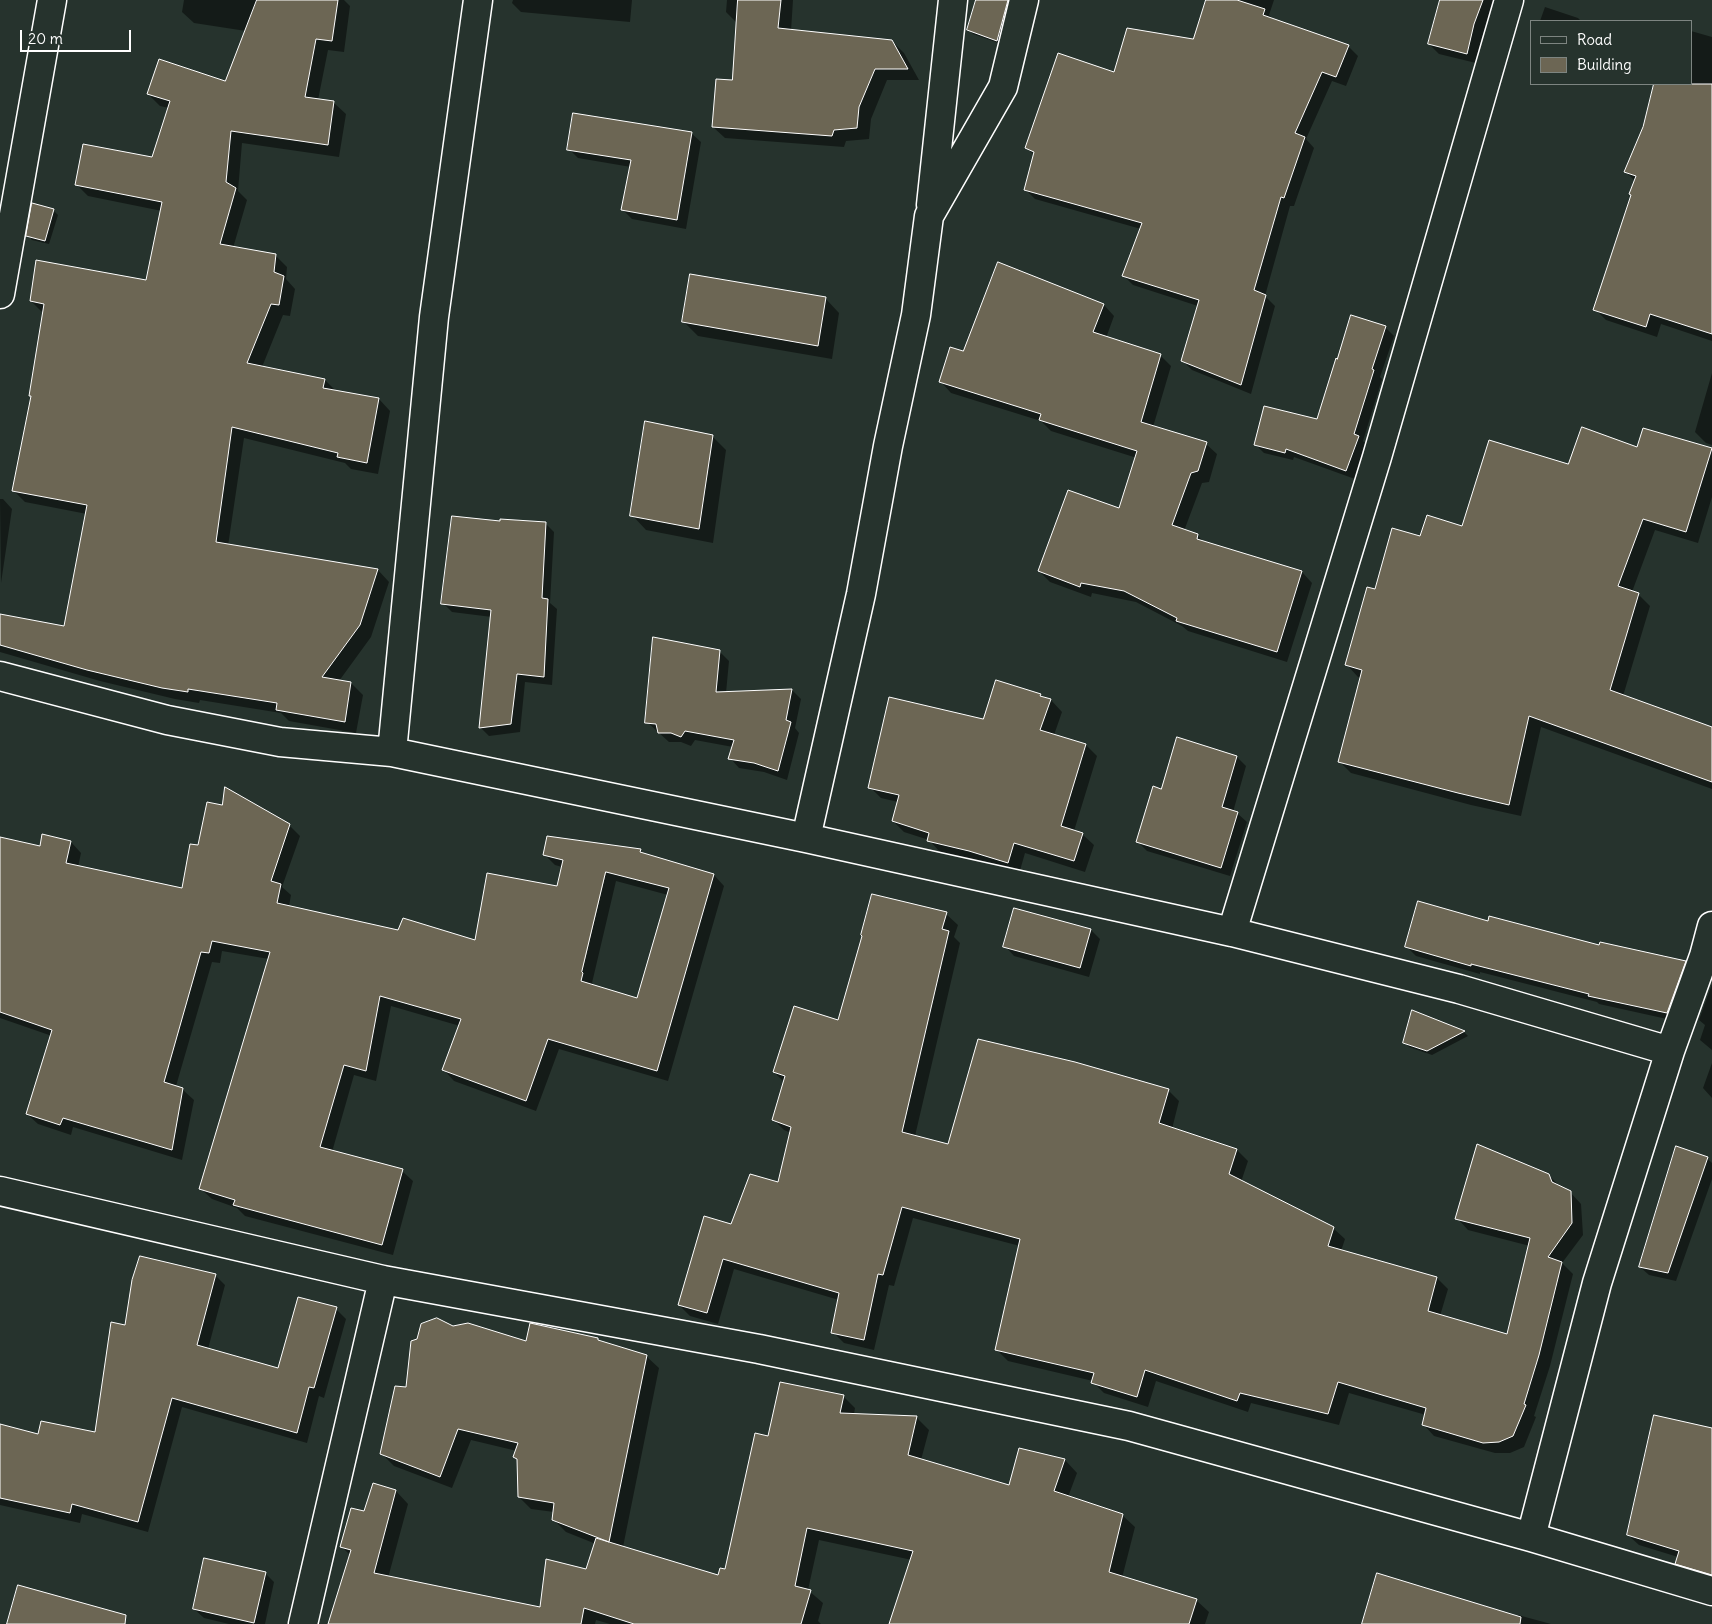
<!DOCTYPE html>
<style>
body{margin:0}
#map{position:relative;width:1712px;height:1624px;overflow:hidden;background:#26332d;font-family:Delius,sans-serif}
canvas{display:block}
.legend{position:absolute;left:1530px;top:20px;width:162px;height:65px;box-sizing:border-box;background:#26332d;border:1px solid #7d8581;margin:0;padding:6px 9px;list-style:none;font-size:15px;color:#fff}
.legend li{display:flex;align-items:center;gap:10px;height:25px}
.legend b{width:25px;border:1px solid #7d8581}
.scale{position:absolute;left:20px;top:30px;width:111px;height:22px;box-sizing:border-box;border:2px solid #fff;border-top:0;padding-left:6px;font-size:15px;line-height:18px;white-space:nowrap;color:#fff;-webkit-text-stroke:4px #26332d;paint-order:stroke}
</style>
<div id="map">
<canvas width="1712" height="1624"></canvas>
<ul class="legend">
<li><b style="height:6px;background:#26332d"></b>Road</li>
<li><b style="height:14px;background:#6c6654"></b>Building</li>
</ul>
<div class="scale">20 m</div>
</div>
<script>
const c = document.querySelector('canvas').getContext('2d');
c.lineJoin = 'round';
function paint(path, color) { c.fillStyle = color; c.fill(path, 'evenodd'); }
function trace(path, color, width, dash) { c.strokeStyle = color; c.lineWidth = width; c.lineCap = dash ? 'butt' : 'round'; c.setLineDash(dash || []); c.stroke(path); }
paint(new Path2D(`
 M184,0H344L350,6L344,52L328,50L318,100L334,103L346,114L339,157L242,143L238,191L247,200L233,248L275,255L287,267L286,279L295,289L290,316L283,315L262,367L325,380L336,391L379,399L390,411L378,474L351,469L345,463L244,438L228,546L378,570L389,582L371,637L339,681L351,683L363,695L356,733L289,721L281,713L200,700L199,703L175,699L100,681L0,652V615L65,627L87,514L25,502L14,491L32,397L43,313L31,301L147,281L162,211L88,196L76,184L153,159L169,108L160,106L148,94L226,83L246,31L194,23L182,12Z
 M513,0H632L630,22L521,12L512,3Z
 M727,0H793L791,31L892,41L904,53L919,80H887L871,119L869,139L846,141L844,147L725,138L713,127L733,81L738,24L726,12Z
 M978,0H1014L1001,44L973,34L969,30Z
 M1207,0H1274L1269,15L1275,21L1348,46L1358,56L1346,86L1332,81L1306,139L1314,148L1294,206H1290L1265,296L1275,306L1251,394L1192,370L1182,360L1198,306L1133,285L1124,276L1141,229L1035,199L1026,190L1035,156L1026,147L1115,73L1194,41Z
 M1441,0H1496L1483,35L1476,63L1439,54L1429,44Z
 M1545,7L1578,18L1581,21H1540Z
 M1691,31L1712,37V341L1661,324L1657,337L1606,320L1595,309L1632,196L1635,181L1626,172L1644,127L1655,84H1691Z
 M691,133L701,142L686,229L632,219L623,210L631,167L578,158L569,149Z
 M53,210L58,215L49,244L32,240L28,235Z
 M825,298L839,313L832,359L698,336L684,322Z
 M1104,305L1114,316L1106,338L1160,355L1171,366L1153,427L1206,444L1217,454L1209,482L1202,483L1184,531L1197,535L1204,542L1302,572L1312,583L1287,662L1188,631L1182,626L1136,602L1092,593L1091,597L1050,582L1039,571L1120,510L1137,458L1051,431L1041,421L951,393L941,382L964,353Z
 M1385,327L1394,336L1380,377L1382,379L1363,441L1367,445L1355,479L1294,457L1293,460L1264,453L1255,444L1318,421Z
 M1712,373V445L1706,443L1695,432Z
 M712,436L726,450L713,543L646,530L632,515Z
 M1638,449L1712,450V497L1698,543L1655,530L1632,592L1638,594L1650,606L1623,696L1712,728V789L1541,727L1521,816L1471,805L1351,773L1339,761L1361,678L1358,677L1347,665L1376,591L1421,538L1463,528L1569,466Z
 M0,499H3L12,509L1,583Z
 M545,523L554,532L550,603L557,609L552,685L525,682L520,732L489,736L480,727L492,617L452,612L443,603Z
 M720,652L729,661L726,693L792,690L801,699L795,728L799,733L787,780L764,772L739,768L730,758L733,747L695,740L691,746L681,742H669L647,722Z
 M1040,695L1051,700L1062,712L1054,735L1086,745L1097,756L1074,831L1082,834L1094,845L1085,872L1025,853L1019,874L982,862L940,852L929,840L904,832L893,821L898,802L881,798L870,787L984,721Z
 M1178,739L1237,757L1246,766L1233,812L1237,813L1247,822L1230,876L1147,851L1137,841L1162,790Z
 M289,825L300,836L282,887L291,895L289,906L399,932L476,941L558,887L562,867L555,865L545,855L640,850L645,855L714,875L724,886L668,1081L559,1049L536,1111L454,1081L444,1070L460,1026L391,1006L376,1081L354,1075L332,1152L402,1171L413,1181L393,1255L245,1216L237,1208L212,1199L201,1189L269,959L222,951L220,963L212,962L176,1086L183,1090L194,1100L182,1160L73,1127L71,1135L38,1124L27,1114L52,1036L0,1018V839L40,848L71,842L81,853L78,867L183,890L199,846ZM616,881L668,895L638,1000L593,986L592,983Z
 M946,914L958,925L954,937L960,943L915,1136L949,1145L1168,1090L1179,1101L1172,1129L1237,1150L1248,1161L1241,1182L1333,1228L1345,1239L1341,1251L1437,1278L1448,1289L1440,1316L1508,1336L1530,1246L1468,1230L1457,1218L1549,1175L1560,1187L1570,1192L1581,1204L1583,1235L1562,1263L1573,1274L1550,1366L1534,1416L1536,1417L1524,1447L1510,1453H1495L1434,1436L1423,1424L1426,1415L1349,1393L1339,1425L1251,1403L1248,1412L1156,1381L1148,1407L1104,1393L1093,1382V1381L1008,1361L997,1350L1020,1246L913,1218L894,1286L889,1285L874,1350L844,1343L833,1332L839,1300L734,1269L718,1324L690,1316L679,1305L732,1226L779,1184L791,1133L784,1130L773,1119L784,1082L774,1072L838,1022Z
 M1488,922L1600,947L1663,957V955L1685,962L1694,971L1676,1021L1599,1004L1597,1002L1480,972V974L1416,956L1407,947Z
 M1091,930L1100,939L1089,977L1014,956L1005,946Z
 M1712,984V1050L1700,1040L1705,1025L1699,1020Z
 M1413,1012L1464,1032L1468,1036L1432,1055L1409,1047L1405,1042Z
 M1712,1063V1098L1703,1088Z
 M1707,1158L1712,1163V1179L1676,1281L1649,1275L1640,1267Z
 M215,1275L225,1285L208,1349L279,1370L336,1309L346,1319L324,1398L319,1396L307,1443L182,1407L148,1532L82,1514L80,1523L0,1505V1425L39,1435L96,1434L126,1327Z
 M453,1328L527,1342H599L646,1356L659,1368L623,1547L719,1577L726,1571L769,1438L843,1396L855,1408L854,1414L917,1418L929,1430L921,1460L1010,1487L1020,1450L1065,1460L1077,1473L1068,1497L1122,1515L1135,1527L1122,1578L1196,1600L1209,1612L1205,1624H890L912,1560L819,1540L808,1590L823,1603L818,1621L821,1624H610L596,1620L595,1624H329L351,1556L342,1547L365,1513L396,1491L408,1504L388,1578L541,1609L587,1571L596,1544L566,1532L553,1519L554,1512L531,1509L519,1497L518,1460L517,1451L471,1440L452,1488L394,1466L381,1453L407,1388Z
 M1712,1429V1581L1687,1574L1676,1563L1678,1557L1639,1545L1628,1535Z
 M265,1573L274,1582L265,1624H229L204,1618L194,1609Z
 M1518,1615L1551,1624H1363L1517,1617Z`), '#0007');
const building = new Path2D(`
 M257,0H338L332,41L316,39L305,97L334,101L328,145L231,131L226,182L236,188L220,244L276,254L274,272L284,276L279,305L271,304L247,363L325,379L323,388L379,398L367,463L337,457L338,453L232,427L216,542L378,569L360,625L322,677L351,682L345,722L276,710L277,703L188,689V692L162,688L87,670L0,645V614L64,626L87,505L12,491L31,396H29L44,304L30,301L36,260L146,280L162,202L75,185L83,144L152,157L170,101L147,94L159,59L225,81Z
 M738,0H781L778,28L892,40L908,69H875L859,107L857,128L834,130L832,136L712,127L716,79L732,80Z
 M976,0H1008L997,41L967,30Z
 M1206,0H1237L1265,9L1263,15L1349,45L1336,77L1322,72L1295,133L1305,137L1284,198L1281,197L1254,290L1266,295L1241,385L1181,361L1199,300L1122,276L1142,223L1024,190L1034,152L1025,148L1058,53L1114,72L1127,28L1193,39Z
 M1440,0H1483L1474,24L1467,54L1428,44Z
 M1654,84H1712V334L1650,314L1646,327L1593,310L1631,195L1629,194L1636,176L1624,172L1643,127Z
 M573,113L692,132L677,220L621,210L631,160L567,150Z
 M32,203L54,209L45,241L26,236Z
 M998,262L1104,304L1093,332L1161,354L1141,422L1207,442L1198,471L1191,473L1172,525L1198,534L1197,539L1302,571L1277,652L1176,621L1177,618L1124,591L1081,583L1080,587L1038,571L1068,490L1119,508L1137,451L1039,420L1041,414L939,382L950,347L963,351Z
 M690,274L826,297L818,346L682,322Z
 M1351,315L1386,326L1372,369L1374,370L1354,434L1359,436L1346,471L1286,449L1285,453L1254,445L1264,406L1317,419L1336,358L1337,359Z
 M645,421L713,435L699,529L630,516Z
 M1582,427L1637,447L1643,428L1712,448L1686,532L1643,519L1618,586L1639,593L1610,690L1712,727V782L1529,716L1509,805L1458,793L1338,762L1362,670L1345,665L1367,587L1375,589L1392,528L1420,536L1427,515L1462,526L1489,440L1568,464Z
 M452,516L500,521V519L546,522L542,598L548,599L544,677L517,674L511,724L479,728L491,610L441,604Z
 M653,637L720,650L716,692L792,689L786,720L791,722L778,771L754,763L728,759L734,740L685,731L681,737L671,733H658L656,724L645,723Z
 M996,680L1041,694L1040,696L1051,699L1040,730L1086,744L1061,826L1083,833L1074,861L1014,843L1008,863L969,851L927,841L929,833L892,821L899,795L868,788L889,697L983,719Z
 M1177,737L1237,756L1222,807L1238,812L1221,868L1136,842L1153,786L1161,789Z
 M225,787L290,824L271,881L281,884L277,903L398,930L403,918L475,940L487,873L557,886L563,860L543,855L547,836L641,849L640,852L714,874L657,1071L548,1039L526,1101L442,1070L461,1019L380,996L366,1071L344,1065L320,1147L403,1169L382,1245L233,1205L235,1200L199,1189L270,952L212,941L209,953L201,952L164,1082L183,1088L172,1150L63,1118L60,1125L26,1114L52,1030L0,1012V837L40,846L42,834L71,841L66,863L182,888L190,844L198,845L207,802L222,805ZM606,872L669,888L637,998L581,981L583,973L582,972Z
 M872,894L947,912L942,929L949,931L902,1132L948,1144L978,1039L1075,1062L1169,1089L1159,1123L1237,1149L1229,1174L1334,1227L1328,1246L1437,1277L1428,1311L1507,1334L1530,1238L1455,1219L1477,1144L1549,1174L1552,1182L1571,1191L1572,1223L1548,1257L1562,1262L1539,1355L1524,1404L1526,1405L1513,1436L1499,1442L1483,1443L1422,1425L1426,1408L1338,1382L1328,1414L1240,1393L1237,1401L1145,1370L1137,1397L1091,1383L1094,1373L995,1350L1020,1239L902,1207L883,1275L878,1274L864,1340L831,1333L839,1293L723,1259L707,1313L678,1305L704,1216L731,1224L750,1174L778,1182L791,1127L772,1120L785,1076L773,1072L794,1006L838,1020L862,936L861,935Z
 M1418,901L1488,921L1489,916L1599,945L1600,942L1686,961L1667,1013L1588,996L1589,994L1471,964V966L1405,947Z
 M1014,908L1091,929L1080,968L1003,947Z
 M1412,1010L1465,1031L1427,1051L1403,1043Z
 M1676,1146L1708,1157L1668,1273L1639,1267Z
 M140,1256L216,1274L197,1345L278,1368L298,1297L337,1307L314,1388L309,1387L297,1433L172,1398L138,1522L72,1504L70,1513L0,1498V1424L38,1434L41,1421L95,1432L111,1322L125,1325L132,1280Z
 M437,1318L453,1326L468,1323L526,1341L530,1323L598,1338V1340L647,1355L609,1542L718,1575L720,1568L725,1569L755,1433L768,1436L780,1382L844,1395L840,1413L917,1416L908,1455L1009,1485L1019,1448L1065,1459L1054,1491L1123,1514L1109,1572L1197,1599L1189,1624H889L913,1551L807,1528L795,1586L811,1590L801,1624H634L584,1608L581,1624H328L351,1550L340,1547L351,1508L364,1511L373,1483L396,1490L374,1573L540,1607L546,1559L586,1569L596,1538L609,1542L552,1520L554,1503L518,1497L517,1459L513,1457L518,1443L458,1429L440,1477L380,1454L395,1386L406,1387L411,1341L417,1339L421,1324Z
 M1654,1415L1712,1428V1575L1675,1564L1679,1551L1627,1535Z
 M204,1558L266,1572L254,1623L193,1609Z
 M1377,1573L1521,1617L1520,1624H1362Z
 M18,1585L126,1615L125,1624H7Z`);
paint(building, '#6c6654');
trace(building, '#fff', 1);
const street = new Path2D(`
 M931,205L953,0
 M0,294L52,0
 M0,676L167,720L280,742L392,752L806,838L1232,932L1459,989L1670,1051
 M392,752L434,317L478,0
 M806,838L861,594L888,446L916,315L929,216L1003,87L1024,0
 M1232,932L1377,457L1509,0
 M0,1191L383,1280L759,1349L1129,1426L1531,1537L1712,1591
 M1531,1537L1597,1283L1670,1051L1704,956L1712,926
 M303,1624L383,1280`);
trace(street, '#fff', 31);
trace(street, '#26332d', 28);
</script>
